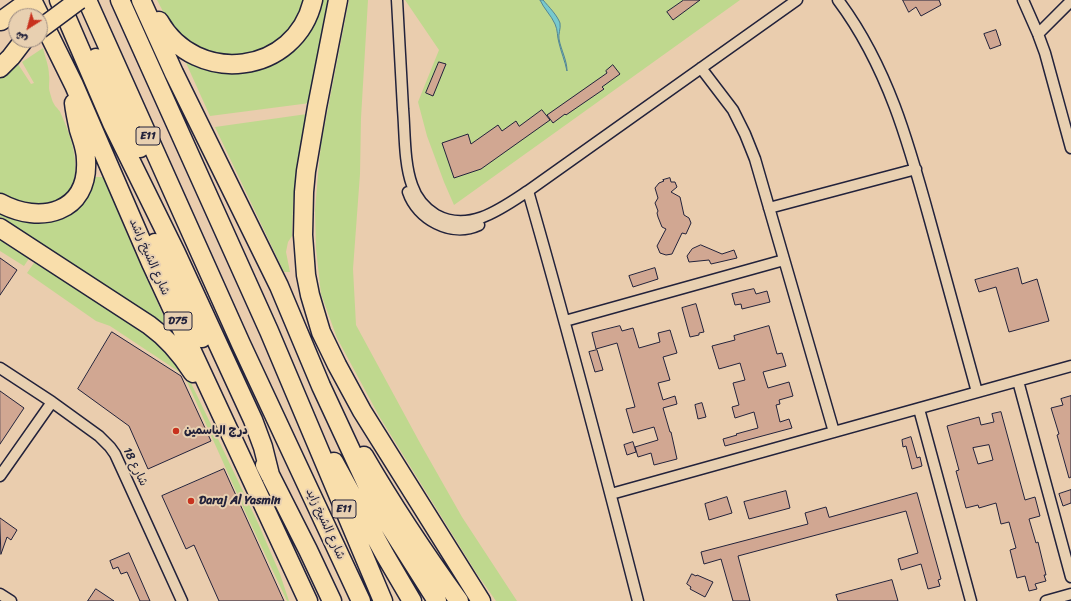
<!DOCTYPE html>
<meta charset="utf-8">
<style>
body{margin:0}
#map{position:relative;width:1071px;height:601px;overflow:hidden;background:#eacdae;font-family:Sriracha,"Playpen Sans Arabic",sans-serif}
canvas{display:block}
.north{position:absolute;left:8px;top:8px;width:40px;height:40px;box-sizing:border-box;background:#e8d0b1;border:1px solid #998a82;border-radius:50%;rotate:216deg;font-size:11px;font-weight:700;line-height:16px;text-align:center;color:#22223b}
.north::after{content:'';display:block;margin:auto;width:14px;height:18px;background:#c8321e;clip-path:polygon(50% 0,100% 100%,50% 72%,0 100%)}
</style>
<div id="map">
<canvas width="1071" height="601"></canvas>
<div class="north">ش</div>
</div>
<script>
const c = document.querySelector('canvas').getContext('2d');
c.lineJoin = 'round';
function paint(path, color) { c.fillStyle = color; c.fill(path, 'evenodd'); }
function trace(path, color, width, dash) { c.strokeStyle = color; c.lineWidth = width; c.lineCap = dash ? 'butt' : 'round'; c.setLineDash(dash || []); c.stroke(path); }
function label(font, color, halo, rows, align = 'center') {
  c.font = font + ' Sriracha,"Playpen Sans Arabic",sans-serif'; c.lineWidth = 4; c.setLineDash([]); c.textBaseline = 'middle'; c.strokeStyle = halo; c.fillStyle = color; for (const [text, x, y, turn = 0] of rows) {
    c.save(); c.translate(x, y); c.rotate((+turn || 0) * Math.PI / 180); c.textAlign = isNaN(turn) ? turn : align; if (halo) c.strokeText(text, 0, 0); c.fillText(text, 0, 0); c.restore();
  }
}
paint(new Path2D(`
 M157,0H305L292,27L270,48L232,58L205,52L183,38L167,19Z
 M322,0H329L310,103L210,116L182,54C191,58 200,62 210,66C213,68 217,70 221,71C249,79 283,65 301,44C311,32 319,15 322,0Z
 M349,0H368L361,118L360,174L353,269L356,325L420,443L462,517L517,601H496L477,574L379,416L337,338L321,294L316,249L315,210L318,174L321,144Z
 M405,0H740L454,205L444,182L427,136L418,102L439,50Z
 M43,48C45,57 49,66 49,75C50,81 48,87 50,93C51,96 52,101 54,104C56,108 60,110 61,114C73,140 90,189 52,203C36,209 14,202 0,193V78L18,64L31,84L34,83L22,62Z
 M307,114L296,175L293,206L292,236L288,242L286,252L290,272H284L215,127Z
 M95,177H103L127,234L165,319L163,323L0,217V210L14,217L40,223L57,220L75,210L90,192Z
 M0,237L30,257L24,266L0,251Z
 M36,260L153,336L183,369L191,383L219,441L258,523L280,574L289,601H287L248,518L184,375L110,326L96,321L27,273Z`), '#bfd88e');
const water = new Path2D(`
 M540,0H543C549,7 557,15 560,23C561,29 558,34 559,39C561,50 567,60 567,71C565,61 561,52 559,43C557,37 558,30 555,24C551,15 544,9 540,0Z`);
paint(water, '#77c9ce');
trace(water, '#558693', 1);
const building = new Path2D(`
 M684,0H700L673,20L667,12Z
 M903,0H939L941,5L921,16L916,7L909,12Z
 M996,30L1001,45L990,49L984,34Z
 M439,62L446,64L433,96L426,93Z
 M613,65L620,74L602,87L604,89L566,115L565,114L553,123L547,115L607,73L606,71Z
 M542,110L550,120L481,169L454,178L442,143L468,134L471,144L498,125L502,131L516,121L519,126Z
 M670,178L671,182H675L677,187L671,192L680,197L684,215L689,218L691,223L686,234L682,233L672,254L666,255L660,253L657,246L666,229L662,227L658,217L657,213L658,211L655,203L658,198L655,188L659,183L664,181L663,180Z
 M701,245L722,254L734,250L737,258L711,264L709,260L689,262L687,256L692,249Z
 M0,258L17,270L0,295Z
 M655,268L658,279L633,287L629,276Z
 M1018,268L1022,284L1037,279L1049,321L1009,332L996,287L979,292L975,280Z
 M754,289L756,294L767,291L770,302L742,309L741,304L735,305L732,294Z
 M696,304L704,332L699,333V335L690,337L682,308Z
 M620,326L622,331L633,328L639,348L660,342L658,333L670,330L677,353L663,357L670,380L658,383L663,400L675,396L677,404L663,408L670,432H671L677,459L654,465L651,453L638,457L635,447L658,440L654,427L633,433L626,409L635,407L617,343L596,349L592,333Z
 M769,326L777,354L782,353L786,366L763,372L768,388L789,382L793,396L779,400L780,404L776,405L780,422L789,419L792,428L725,446L723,439L737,435L736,434L758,428L754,412L735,418L732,407L739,405L733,383L745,380L740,363L719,369L712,346L735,340L734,336Z
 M112,332L181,376L211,441L148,469L129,426L78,389Z
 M597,350L603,370L595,372L589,352Z
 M0,391L24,408L0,444Z
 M1071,396V477L1069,478L1057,435L1059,434L1051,408L1063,405L1061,399Z
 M702,403L706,417L698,419L695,405Z
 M1001,412L1025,500L1035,497L1040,516L1029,519L1036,543L1038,542L1046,575H1044L1046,581L1035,584L1037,589L1029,591L1025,576L1017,578L1010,550L1016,548L1009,522L1001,524L996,503L979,508L978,505L966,508L956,471L959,470L947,426L979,417L981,425L994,422L992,414ZM989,445L993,460L978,464L973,448Z
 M911,437L917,458L920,457L922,466L912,469L906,446L903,447L902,440Z
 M633,442L636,452L627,455L624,445Z
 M224,469L284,601H219L194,545L186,549L162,496Z
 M1071,490V503L1063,506L1059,494Z
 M786,491L790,508L749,519L744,502Z
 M917,493L941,579L938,580L940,586L928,589L921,564L901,570L898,559L918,553L906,511L738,556L750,601H733L721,559L704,564L701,552L808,524L805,513L826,507L829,517Z
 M727,497L732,513L709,520L705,504Z
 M0,518L17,530L11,540L7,537L1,554Z
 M129,553L150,601H140L127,572L121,574L118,567L113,569L110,561Z
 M692,574L696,576L697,575L713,582L705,597L690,589L691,587L687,584Z
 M892,580L898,601H838L836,595Z
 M96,589L114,601H88Z`);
paint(building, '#d1a792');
trace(building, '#22223b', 1);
const street = new Path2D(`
 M397,0C399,36 401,73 403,109C405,133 404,163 412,185C416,197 425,208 436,215C469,233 501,209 528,191L797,0
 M838,0C889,68 910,148 932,228C947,283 962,338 977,392
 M1023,0L1038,34L1045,53L1071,148
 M1038,34L1071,1
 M701,68L733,110L745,134L755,159L834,432
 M528,191C567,327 603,464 638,601
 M408,192C417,219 451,238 479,225
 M769,208L916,169
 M565,321L784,260
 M0,368L52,402L99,436L110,447L115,454L126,478L182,601
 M1018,381L1071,577
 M919,409L971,601
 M0,476L52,402
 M611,494L1071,366
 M0,594L11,601
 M1046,601L1071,594`);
const highway = new Path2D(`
 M32,0L74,85L151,263L308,601
 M59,0L112,123L176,253L253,420L263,447L270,475
 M87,0L241,344L361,601
 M120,0L269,331L383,601
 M141,0L174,73L279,286L321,386L368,487L387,522L437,601
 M338,0L317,107L306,171L304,192L303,235L306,275L310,295L321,332L337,365L362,411L481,601
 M1,21L30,0
 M159,21C196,87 296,75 313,0
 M96,58L140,148
 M0,68L11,57L24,40
 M0,203C40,225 89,213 86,160C86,149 82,140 79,130C77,121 75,112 74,103
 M0,228L149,325C167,338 181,354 193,373
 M155,243L202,338
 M364,456C393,506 425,554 459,601
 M334,462L385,555L412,601
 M265,465L308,550L332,601`);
trace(street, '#22223b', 13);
trace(highway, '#22223b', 21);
trace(street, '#e8d0b1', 10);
trace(highway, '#f9deab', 18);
const highwayBridge = new Path2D(`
 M40,29L79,0`);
trace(highwayBridge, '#22223b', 21, []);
trace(highwayBridge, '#f9deab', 18);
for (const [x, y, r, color] of [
 [176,431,4,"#c8321e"],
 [191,501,4,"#c8321e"]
]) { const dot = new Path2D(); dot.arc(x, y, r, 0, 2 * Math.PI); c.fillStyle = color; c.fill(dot); trace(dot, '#e8d0b1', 1.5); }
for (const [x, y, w] of [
 [148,136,24],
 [178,321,28],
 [344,509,24]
]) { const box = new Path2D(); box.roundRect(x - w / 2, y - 9, w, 18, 3); c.fillStyle = '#e8d0b1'; c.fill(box); trace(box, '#22223b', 1); }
label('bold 11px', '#22223b', null, [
 ["E11",148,136],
 ["D75",178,321],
 ["E11",344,509]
]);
label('12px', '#22223b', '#e8d0b1', [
 ["شارع الشيخ راشد",149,257,66],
 ["شارع 18",135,467,64],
 ["شارع الشيخ زايد",325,524,65]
]);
label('bold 12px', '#22223b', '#e8d0b1', [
 ["درج الياسمين",184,431],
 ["Daraj Al Yasmin",199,501]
], 'left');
</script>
